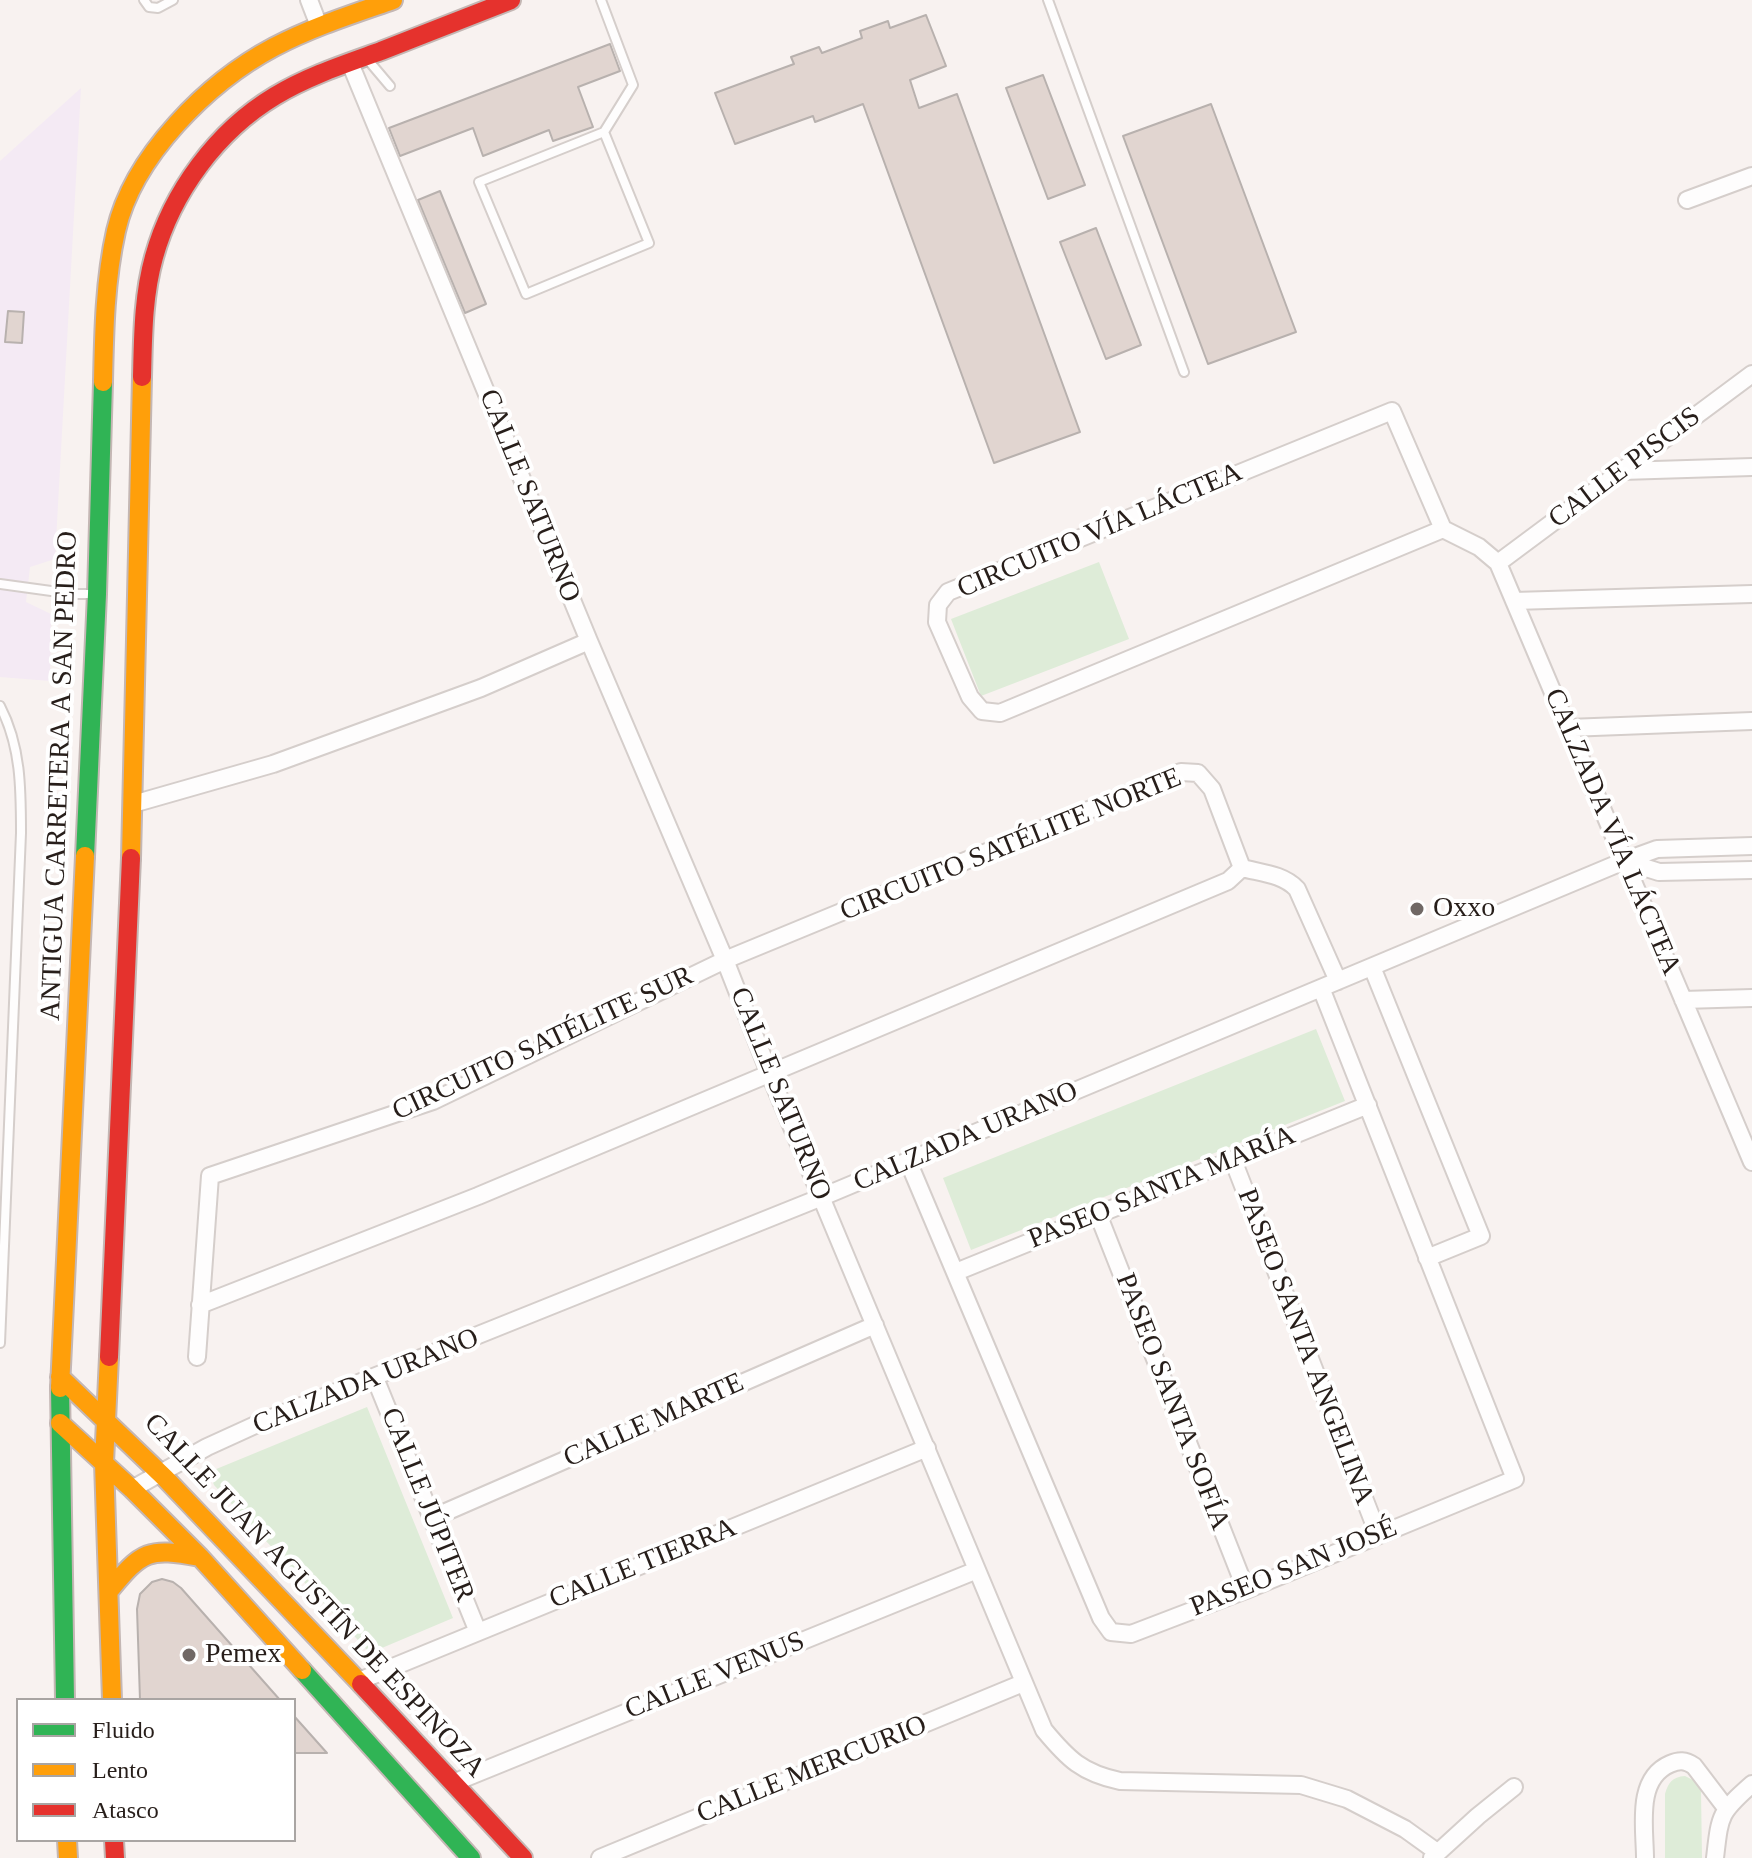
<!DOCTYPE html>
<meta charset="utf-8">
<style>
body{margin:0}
#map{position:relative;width:1752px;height:1858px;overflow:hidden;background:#f8f2f0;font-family:Georgia,serif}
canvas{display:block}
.legend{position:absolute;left:16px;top:1698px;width:280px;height:144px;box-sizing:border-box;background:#fff;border:2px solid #a9a5a3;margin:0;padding:10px 14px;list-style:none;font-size:24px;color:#271e1a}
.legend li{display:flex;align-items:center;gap:16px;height:40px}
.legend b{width:40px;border:2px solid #a9a5a3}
</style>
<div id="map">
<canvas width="1752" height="1858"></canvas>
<ul class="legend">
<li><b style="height:10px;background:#30b455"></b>Fluido</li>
<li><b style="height:10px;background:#ff9f0a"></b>Lento</li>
<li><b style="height:10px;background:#e5322d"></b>Atasco</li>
</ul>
</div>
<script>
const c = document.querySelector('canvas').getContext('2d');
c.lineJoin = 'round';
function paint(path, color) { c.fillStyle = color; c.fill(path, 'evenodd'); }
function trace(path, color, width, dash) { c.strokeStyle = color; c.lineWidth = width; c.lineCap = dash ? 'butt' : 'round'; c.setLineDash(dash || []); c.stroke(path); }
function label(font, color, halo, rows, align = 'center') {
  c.font = font + ' Georgia,serif'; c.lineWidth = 8; c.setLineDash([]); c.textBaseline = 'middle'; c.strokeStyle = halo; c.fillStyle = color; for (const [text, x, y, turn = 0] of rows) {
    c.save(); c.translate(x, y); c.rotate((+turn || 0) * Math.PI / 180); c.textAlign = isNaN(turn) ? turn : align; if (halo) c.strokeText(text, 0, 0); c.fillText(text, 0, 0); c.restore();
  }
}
paint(new Path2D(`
 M81,88L55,559L30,567L26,602L51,614L50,681L0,677V161Z`), '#f4eaf4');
paint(new Path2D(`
 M1099,562L1129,639L981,696L951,619Z
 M1316,1029L1345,1101L971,1250L943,1178Z
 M367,1407L453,1618L370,1653L214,1485L209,1472Z
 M1685,1776L1697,1782L1701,1791L1702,1858H1665V1794C1668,1783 1672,1777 1685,1776Z`), '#deecd8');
const building = new Path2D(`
 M926,15L946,66L910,80L919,108L957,94L1080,432L994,463L863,104L815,122L813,116L735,144L715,93L794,64L791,57L819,47L822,53L862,38L860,31L888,21L890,28Z
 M610,44L620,71L578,87L593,127L553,141L549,130L483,156L473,128L400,156L389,128Z
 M1043,75L1085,185L1048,199L1006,88Z
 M1211,104L1296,332L1208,364L1123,136Z
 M440,191L486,304L465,313L418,200Z
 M1096,228L1141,345L1106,359L1060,242Z
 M8,311L24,312L22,343L5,342Z
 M162,1579L173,1582L181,1588L280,1700H140L137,1609L140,1594L152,1582Z
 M294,1716L327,1753H294Z`);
paint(building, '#e1d5d0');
trace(building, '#b8b1ae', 2);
const lane = new Path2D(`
 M144,0L149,7L158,8L173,0
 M601,0L633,85L604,132L479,182L526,294L649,243L604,132
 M1048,0L1184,372
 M368,60L390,86
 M0,584L73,594H95
 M0,706C21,746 21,789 21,833L0,1343`);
const street = new Path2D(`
 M309,0L319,26
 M350,63L589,641L725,960L770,1075L1044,1730C1068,1759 1082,1773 1120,1781L1301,1785L1347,1799L1405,1829L1437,1852
 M1687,200L1752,176
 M1392,411L1443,529L1000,713L982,711L970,697L937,622L938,605L948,592Z
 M1622,471L1752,467
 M1443,529L1479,547L1498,563L1752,1162
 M1498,563L1752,374
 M1514,601L1752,594
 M1568,728L1752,721
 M133,804L273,764L481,688L589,641
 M1624,861L1659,872L1752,870
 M1242,868C1261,873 1283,874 1297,889L1338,981
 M1372,967L1481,1236L1427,1258
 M1683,1000L1752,998
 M1233,1160L1378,1534
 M908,1161L1101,1618L1111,1632L1131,1634L1246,1590L1515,1479L1321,988
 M1098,1214L1246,1590
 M956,1272L1368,1105
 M200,1305L478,1196L1228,881L1242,868
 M197,1357L210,1176L433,1101L725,960L1181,772L1198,773L1212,789L1242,868
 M375,1378L478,1632
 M132,1489L207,1447L264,1421L822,1197L1624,861L1657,849L1752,846
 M432,1518L875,1325
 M359,1681L927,1448
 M453,1783L977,1570
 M600,1858L1023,1683
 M1432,1858L1478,1816L1514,1787
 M1645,1858C1645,1828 1635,1779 1670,1764C1679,1760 1685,1760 1694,1766L1726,1808
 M1715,1858C1720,1815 1719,1813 1752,1784`);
const fast = new Path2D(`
 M85,856L97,594L103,382
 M60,1388L65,1700
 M302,1670L471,1858`);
const slow = new Path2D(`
 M103,382C104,331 105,280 116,231C133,156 208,82 274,47C312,27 353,14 393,0
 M131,858L142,377
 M109,1357L104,1463L112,1700
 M60,1377L165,1478L361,1684
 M60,1388L85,856
 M60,1423L132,1489L200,1557L302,1670
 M109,1591C142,1551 148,1547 200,1557
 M67,1840L68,1858`);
const jam = new Path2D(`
 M142,377C143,337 143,296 154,257C172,192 217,131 275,96C308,76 345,64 381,51C424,34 468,17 511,0
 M109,1357L131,858
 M361,1684L523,1858
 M114,1840L115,1858`);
trace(lane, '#d5cecb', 12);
trace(street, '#d5cecb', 20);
trace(fast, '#c4b7b4', 22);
trace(slow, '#c4b7b4', 22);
trace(jam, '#c4b7b4', 22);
trace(lane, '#fefdfd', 8);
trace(street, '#fefdfd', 16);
trace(fast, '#30b455', 18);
trace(slow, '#ff9f0a', 18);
trace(jam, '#e5322d', 18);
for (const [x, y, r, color] of [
 [1417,909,8,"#706865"],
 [189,1655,8,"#706865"]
]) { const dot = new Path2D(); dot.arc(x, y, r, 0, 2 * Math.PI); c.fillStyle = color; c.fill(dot); trace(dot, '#fff', 3); }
label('28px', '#271e1a', '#fff', [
 ["CALLE PISCIS",1625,468,-37],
 ["CALLE SATURNO",529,496,68],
 ["CIRCUITO VÍA LÁCTEA",1100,531,-23],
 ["ANTIGUA CARRETERA A SAN PEDRO",60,776,-88],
 ["CALZADA VÍA LÁCTEA",1612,832,67],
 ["CIRCUITO SATÉLITE NORTE",1011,845,-22],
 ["CIRCUITO SATÉLITE SUR",543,1044,-25],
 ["CALLE SATURNO",780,1094,68],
 ["CALZADA URANO",966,1137,-23],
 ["PASEO SANTA MARÍA",1162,1188,-22],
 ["PASEO SANTA ANGELINA",1305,1347,69],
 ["CALZADA URANO",366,1382,-22],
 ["PASEO SANTA SOFÍA",1172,1402,69],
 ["CALLE MARTE",654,1421,-24],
 ["CALLE JÚPITER",427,1505,68],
 ["CALLE TIERRA",643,1564,-22],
 ["PASEO SAN JOSÉ",1294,1568,-22],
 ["CALLE JUAN AGUSTÍN DE ESPINOZA",314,1596,47],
 ["CALLE VENUS",715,1676,-22],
 ["CALLE MERCURIO",812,1770,-22]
]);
label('28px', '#271e1a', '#fff', [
 ["Oxxo",1433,909],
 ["Pemex",205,1655]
], 'left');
</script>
